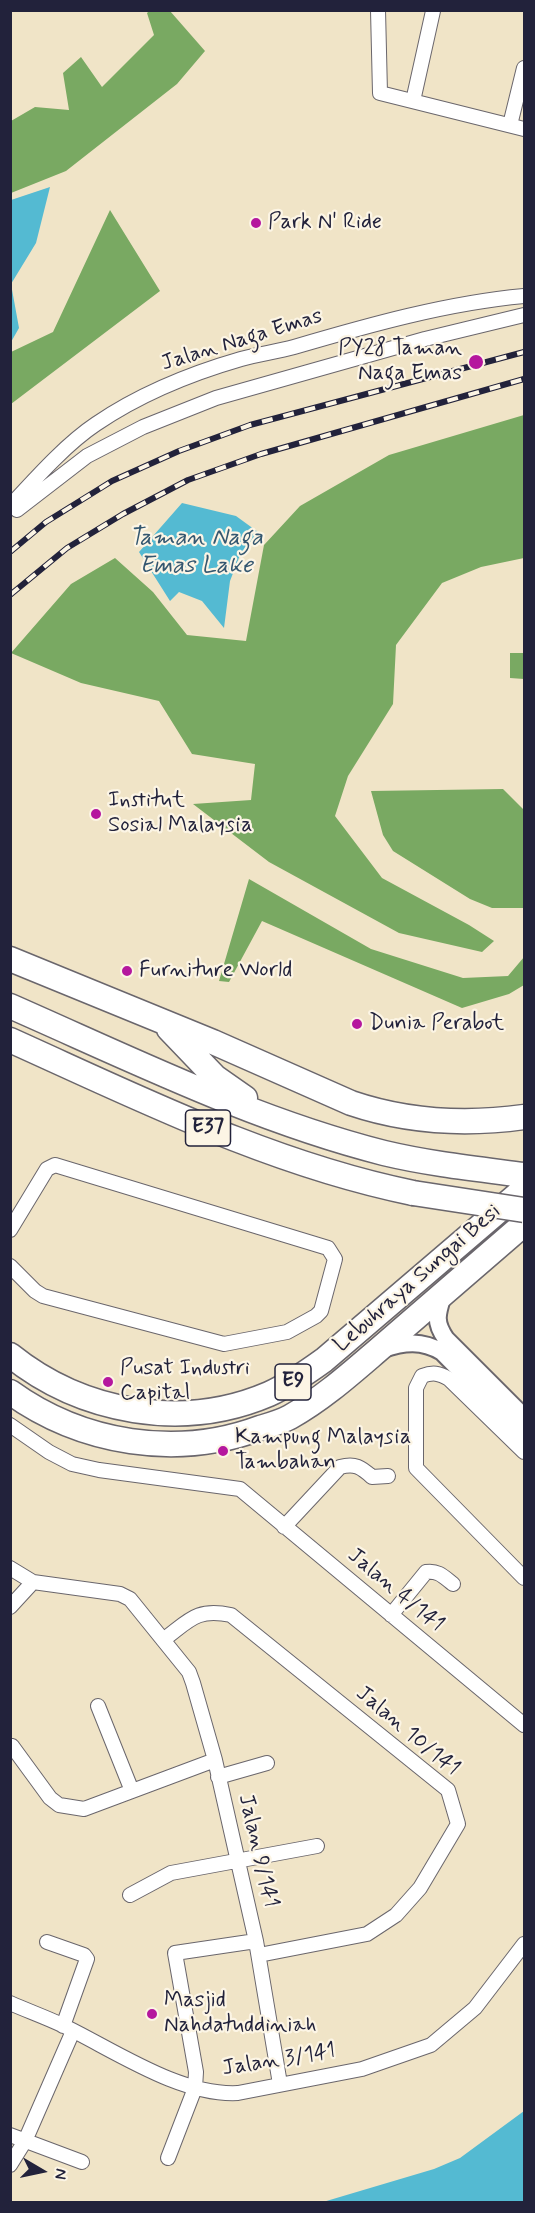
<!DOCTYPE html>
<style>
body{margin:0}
#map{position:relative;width:535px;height:2213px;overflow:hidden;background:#f0e4c7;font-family:Mynerve,sans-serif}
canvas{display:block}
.frame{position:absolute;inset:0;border:12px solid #22223b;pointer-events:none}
.north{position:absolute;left:12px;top:2141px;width:60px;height:60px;-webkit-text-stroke:4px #fcf5e5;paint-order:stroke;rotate:99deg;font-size:16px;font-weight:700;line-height:24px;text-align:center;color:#22223b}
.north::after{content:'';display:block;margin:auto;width:21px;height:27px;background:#22223b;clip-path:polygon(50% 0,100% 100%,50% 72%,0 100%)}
</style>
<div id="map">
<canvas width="535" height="2213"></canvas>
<div class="frame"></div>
<div class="north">N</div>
</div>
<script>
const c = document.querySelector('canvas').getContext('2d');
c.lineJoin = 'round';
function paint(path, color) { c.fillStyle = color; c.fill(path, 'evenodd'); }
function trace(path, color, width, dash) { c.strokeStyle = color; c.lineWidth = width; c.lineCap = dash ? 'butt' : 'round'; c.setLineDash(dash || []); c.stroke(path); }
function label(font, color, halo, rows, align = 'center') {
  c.font = font + ' Mynerve,sans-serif'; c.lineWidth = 4.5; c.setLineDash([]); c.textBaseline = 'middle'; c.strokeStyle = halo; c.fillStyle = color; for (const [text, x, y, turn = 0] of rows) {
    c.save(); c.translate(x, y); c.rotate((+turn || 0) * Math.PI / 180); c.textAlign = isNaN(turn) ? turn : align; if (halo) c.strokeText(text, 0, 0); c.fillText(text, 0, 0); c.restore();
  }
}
paint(new Path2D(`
 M150,10L170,11L205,51L177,84L66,171L11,193V121L35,107L69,110L63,73L81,57L102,87L154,35L147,13Z
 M110,210L160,291L11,404V352L53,332Z
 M524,415V558L481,567L442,583L396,645L393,704L348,776L335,816L382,878L469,925L494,941L482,952L399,933L269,862L193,804L251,800L255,764L192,754L159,701L81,683L11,653L71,584L115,558L153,592L187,635L246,641L264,545L300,506L389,455Z
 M510,653H524V679L510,678Z
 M503,789L524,810V908H492L470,899L393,851L383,835L371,791Z
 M249,879L371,949L463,978L508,976L524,957V985L509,994L462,1008L262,921L229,982L219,981Z`), '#79a962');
paint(new Path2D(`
 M50,187L36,243L11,284L19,328L11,342V200Z
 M182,503L236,516L258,532L240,555L230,581L224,628L202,601L179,592L170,601L139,552Z
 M524,2111V2202H323L434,2169L460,2158Z`), '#54bad2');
const minor = new Path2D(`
 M378,10L380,93L524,129
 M413,101L433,11
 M510,125L524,68
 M10,506C35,479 66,444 96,424C140,394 189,374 241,359C258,354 276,352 294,347C369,325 447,303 524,296
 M17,510L87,456L143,427L216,398L425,339L524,315
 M10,1230L47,1169L55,1165L328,1248L335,1259L321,1311L316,1316L287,1332L224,1344L43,1296L35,1291L10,1266
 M10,1425L49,1452L72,1464L99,1470L240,1489L524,1725
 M524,1452L449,1379C439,1373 433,1372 422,1376L416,1388V1468L524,1578
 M284,1527L340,1467C355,1463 361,1467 372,1477L388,1476
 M10,1568L33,1582L120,1594L130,1599L189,1672L193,1683L215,1760L256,1941L280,2084
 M10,1607L33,1582
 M391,1615L426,1572C438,1570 444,1577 453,1584
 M163,1640C190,1620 196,1608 231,1615L448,1790L458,1824L420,1888L396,1915L367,1934L259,1955
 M98,1706L132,1791
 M12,1746L50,1798L59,1805L84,1809L215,1760
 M218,1777L267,1763
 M130,1895L171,1873L317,1846
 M47,1942L84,1955L87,1959L63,2026
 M10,2003C28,2011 45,2017 62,2025C114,2050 180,2096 238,2093L362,2069L431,2045L475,2008L524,1944
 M10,2135L82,2162
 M168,2158L195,2088L196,2072L175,1953L256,1941
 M10,2165L25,2141L73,2031`);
const tertiary = new Path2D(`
 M443,1295C437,1314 434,1322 446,1339L524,1417
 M383,1349C404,1342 422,1340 442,1352L524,1435`);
const motorway = new Path2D(`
 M10,959L213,1042L351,1103C407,1122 466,1125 524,1117
 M10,1006C133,1060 254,1120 384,1153C430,1164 478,1169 524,1175
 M169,1029L215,1077L245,1098
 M10,1040C141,1099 271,1164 413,1193
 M10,1355C82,1413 183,1431 269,1394C289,1385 306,1373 324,1360L524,1189
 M10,1392C82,1444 177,1459 260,1428C270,1425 281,1422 290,1417C322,1399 349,1375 377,1351C426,1309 475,1266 524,1224`);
trace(minor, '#6a666c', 16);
trace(tertiary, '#6a666c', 20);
trace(motorway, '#6a666c', 27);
trace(minor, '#fff', 14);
trace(tertiary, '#fff', 16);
trace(motorway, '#fff', 24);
const rail = new Path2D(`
 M10,552L46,522L112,481L179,451L250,425L524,352
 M10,595L67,548L123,514L188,480L261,454L524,379`);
trace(rail, '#22223b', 6);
trace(rail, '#fcf5e5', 4, [11]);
const motorwayBridge = new Path2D(`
 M413,1193L524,1210`);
trace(motorwayBridge, '#6a666c', 27, []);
trace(motorwayBridge, '#fff', 24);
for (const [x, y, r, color] of [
 [256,223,6,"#b5179e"],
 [476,362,8,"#b5179e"],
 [96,814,6,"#b5179e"],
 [127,971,6,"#b5179e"],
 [357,1024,6,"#b5179e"],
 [108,1382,6,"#b5179e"],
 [223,1451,6,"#b5179e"],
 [152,2014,6,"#b5179e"]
]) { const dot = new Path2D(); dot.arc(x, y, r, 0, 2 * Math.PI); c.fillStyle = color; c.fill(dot); trace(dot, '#fcf5e5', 2); }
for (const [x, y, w] of [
 [208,1128,45],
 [293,1382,36]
]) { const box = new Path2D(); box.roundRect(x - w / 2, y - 18, w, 36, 4.5); c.fillStyle = '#fcf5e5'; c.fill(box); trace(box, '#22223b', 1.5); }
label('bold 21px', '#22223b', null, [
 ["E37",208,1128],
 ["E9",293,1382]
]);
label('22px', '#22223b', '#fcf5e5', [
 ["Park N' Ride",268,223],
 ["PY28 Taman",462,349,"right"],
 ["Naga Emas",462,374,"right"],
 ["Institut",108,801],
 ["Sosial Malaysia",108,826],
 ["Furniture World",139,971],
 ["Dunia Perabot",369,1024],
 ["Pusat Industri",120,1369],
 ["Capital",120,1394],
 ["Kampung Malaysia",235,1438],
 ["Tambahan",235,1463],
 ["Masjid",164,2001],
 ["Nahdatuddiniah",164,2026]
], 'left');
label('22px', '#22223b', '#fcf5e5', [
 ["Jalan Naga Emas",242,341,-17],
 ["Lebuhraya Sungai Besi",418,1279,-41],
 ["Jalan 4/141",395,1591,40],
 ["Jalan 10/141",407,1732,40],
 ["Jalan 9/141",257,1851,77],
 ["Jalan 3/141",279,2061,-9]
]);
label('italic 24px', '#345770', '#fcf5e5', [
 ["Taman Naga",196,539],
 ["Emas Lake",196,567]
]);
</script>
